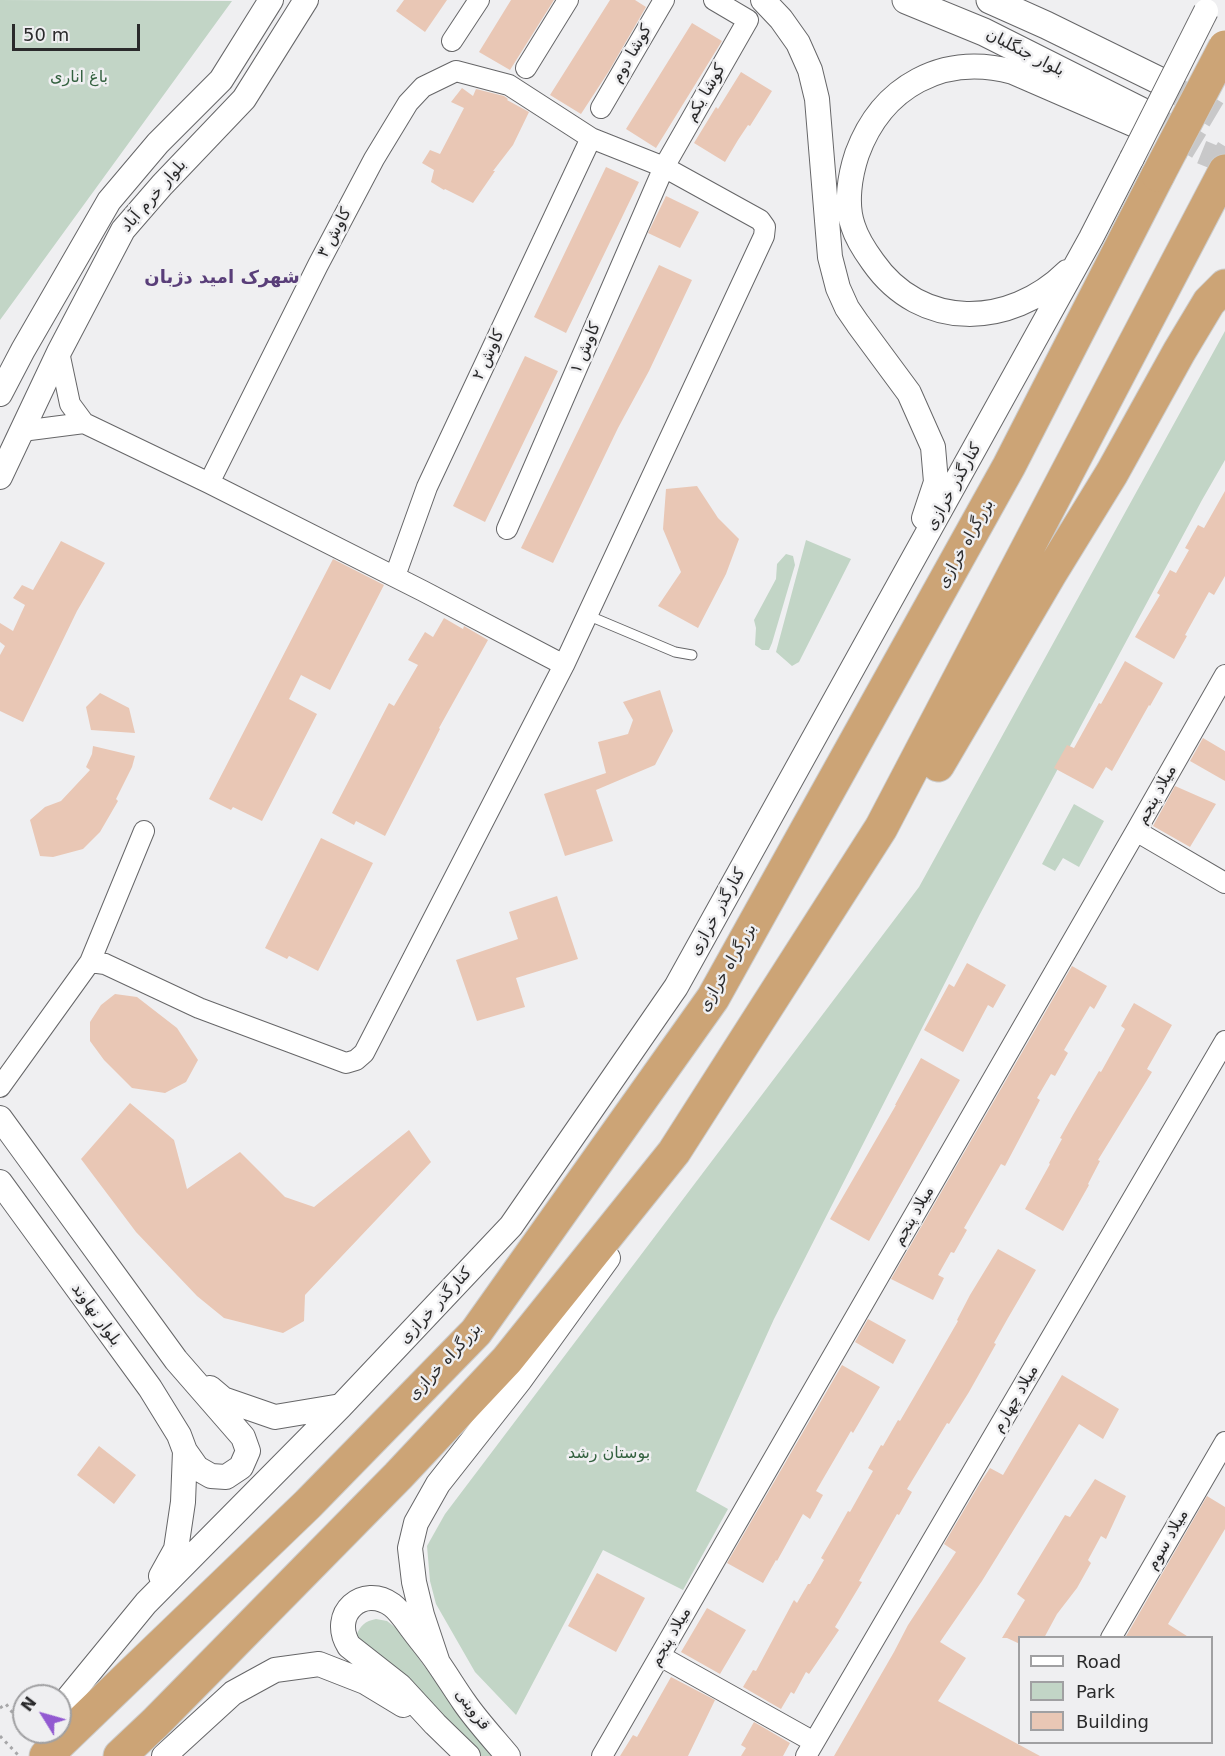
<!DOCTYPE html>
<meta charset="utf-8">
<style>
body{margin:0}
#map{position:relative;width:1225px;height:1756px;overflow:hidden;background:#efeff1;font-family:"DejaVu Sans",sans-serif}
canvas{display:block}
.legend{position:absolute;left:1018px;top:1636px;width:195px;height:108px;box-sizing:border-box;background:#efeff1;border:2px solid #a0a0a2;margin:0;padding:8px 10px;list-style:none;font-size:18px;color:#2a2a2b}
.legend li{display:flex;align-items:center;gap:12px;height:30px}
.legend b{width:30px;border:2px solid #a0a0a2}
.north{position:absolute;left:12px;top:1684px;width:60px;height:60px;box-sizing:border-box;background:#efeff1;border:2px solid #a0a0a2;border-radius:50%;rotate:307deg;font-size:16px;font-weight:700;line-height:24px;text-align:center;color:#2a2a2b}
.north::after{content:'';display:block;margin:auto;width:21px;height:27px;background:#9259d1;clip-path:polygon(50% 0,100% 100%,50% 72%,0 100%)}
.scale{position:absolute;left:12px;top:24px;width:128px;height:27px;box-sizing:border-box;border:3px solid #2a2a2b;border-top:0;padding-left:8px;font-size:18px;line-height:21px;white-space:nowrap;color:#2a2a2b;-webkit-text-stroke:4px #efeff1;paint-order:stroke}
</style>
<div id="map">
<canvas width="1225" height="1756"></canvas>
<ul class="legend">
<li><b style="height:8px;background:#fff"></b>Road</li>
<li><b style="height:16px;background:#c2d5c6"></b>Park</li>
<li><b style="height:16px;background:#e9c7b5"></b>Building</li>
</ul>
<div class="north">N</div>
<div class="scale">50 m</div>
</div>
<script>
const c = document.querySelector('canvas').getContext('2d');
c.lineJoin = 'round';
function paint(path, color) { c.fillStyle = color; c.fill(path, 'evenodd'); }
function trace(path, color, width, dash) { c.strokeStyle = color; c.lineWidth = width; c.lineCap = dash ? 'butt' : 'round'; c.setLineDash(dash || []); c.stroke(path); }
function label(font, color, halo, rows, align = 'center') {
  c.font = font + ' "DejaVu Sans",Cairo,sans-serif'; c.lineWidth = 5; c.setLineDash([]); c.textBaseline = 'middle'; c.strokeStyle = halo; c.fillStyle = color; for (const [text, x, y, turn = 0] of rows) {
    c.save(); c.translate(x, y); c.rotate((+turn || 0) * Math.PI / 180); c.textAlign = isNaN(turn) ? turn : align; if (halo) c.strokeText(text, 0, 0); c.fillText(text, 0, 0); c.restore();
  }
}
paint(new Path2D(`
 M0,0L232,1L0,320Z
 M1225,331V460L1202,500L980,914L774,1319L696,1491L728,1509L683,1590L603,1550L516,1715L475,1672L436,1604L430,1581L427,1546L445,1514L919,887Z
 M806,540L851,559L799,662L792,666L776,652Z
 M786,554L793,556L795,565L772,643L769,650H762L755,645L756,628L754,620L776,579L777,564Z
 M1074,804L1104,821L1079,867L1063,858L1055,871L1042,864Z
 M376,1619L387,1621L396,1628L451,1702L496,1756H478L356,1636C360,1626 365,1621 376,1619Z`), '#c2d5c6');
paint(new Path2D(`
 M404,0H447L425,32L396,11Z
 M511,0H554L510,70L479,52Z
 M610,0H635L646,7L609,71L581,114L550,95Z
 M692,23L722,41L656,148L626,129Z
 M741,72L772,91L750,126L748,125L738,140L725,162L694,143L716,107L718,109Z
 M462,88L473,96L476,89L504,96L508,99L507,100L529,112L513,145L493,171H495L473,203L445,189L444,190L431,182L434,170L422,163L430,150L440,154L464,108L451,102Z
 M606,167L639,182L566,333L534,317Z
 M666,196L699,212L680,248L648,233Z
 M659,265L692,280L649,371L618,428L553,563L521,548Z
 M525,356L558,371L485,522L453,506Z
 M697,486L718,518L739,539L726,574L698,628L658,606L681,572L663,529L666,489Z
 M1225,491V576L1214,595L1209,592L1185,635L1187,636L1174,659L1135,637L1160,595L1157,593L1170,570L1176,573L1189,550L1185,548L1198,525L1204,528Z
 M61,541L105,563L77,611L23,722L0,711V655L5,646L0,642V623L13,631L25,605L13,598L22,585L33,590Z
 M333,559L384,585L330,690L301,675L289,699L317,714L262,821L233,807L231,810L209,799Z
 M444,618L463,629L464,626L488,640L439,728L440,729L385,836L356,821L354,825L332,813L389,703L394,706L418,665L408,660L425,632L433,637Z
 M1125,661L1163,683L1150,706L1149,705L1112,771L1106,767L1093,789L1054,768L1067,745L1074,748L1099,703L1101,704Z
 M660,690L673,731L655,765L596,790L613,841L565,856L544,794L606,773L598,742L628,734L633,720L623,702Z
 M100,693L129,708L135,733L91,730L86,707Z
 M1203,738L1225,751V781L1190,761Z
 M93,746L135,756L132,767L116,799L118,801L100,832L83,849L53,857L40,856L30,820L45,807L61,801L90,770L86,767L92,754Z
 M1175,786L1216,804L1190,847L1153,826Z
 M321,838L373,863L318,971L289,956L287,959L265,948Z
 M557,896L578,959L516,978L525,1007L477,1021L456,960L518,939L509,912Z
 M967,963L1006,985L993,1008L988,1005L963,1052L924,1030L949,984L954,987Z
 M1072,966L1107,986L1094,1009L1090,1006L1064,1050L1068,1053L1055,1076L1051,1074L1037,1098L1040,1100L1005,1166L1001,1164L964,1228L967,1230L954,1253L951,1252L938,1275L944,1278L933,1300L891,1279Z
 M115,994L137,997L177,1028L198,1060L186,1082L165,1093L132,1088L104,1060L90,1041V1022L101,1005Z
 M1134,1003L1172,1025L1147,1069L1152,1072L1098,1160L1100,1161L1088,1184L1089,1185L1063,1231L1025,1209L1050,1164L1049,1163L1062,1139L1060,1138L1073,1115L1099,1071L1101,1072L1125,1029L1121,1026Z
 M921,1058L960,1080L869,1241L830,1219L896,1105H895Z
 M130,1103L174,1140L187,1189L240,1152L285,1197L314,1207L409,1130L431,1162L305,1295L304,1321L283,1333L224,1318L197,1296L136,1232L81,1159Z
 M998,1249L1036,1270L1008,1318L994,1343L996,1344L969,1392L949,1424L947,1423L907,1489L912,1492L899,1515L897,1514L859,1581L862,1582L835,1627L839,1630L809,1674L806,1672L794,1694L791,1692L781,1709L743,1687L753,1670L756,1671L794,1600L797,1603L808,1584H810L824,1560L821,1558L835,1534L848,1511L850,1512L873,1471L868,1468L881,1445L883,1446L898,1420L900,1421L924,1380L958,1321L957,1320L970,1295Z
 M868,1319L906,1340L893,1364L855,1342Z
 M842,1365L880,1387L853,1433L851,1431L816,1491L823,1495L810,1519L803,1514L777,1561L776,1560L763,1583L727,1563Z
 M1062,1375L1119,1409L1103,1439L1079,1424L982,1581L940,1642L966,1658L938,1701L1040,1756H834L894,1652L908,1625L956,1552L944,1544L980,1483L990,1468L1003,1475Z
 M99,1446L136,1475L114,1504L77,1475Z
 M1095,1479L1126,1496L1106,1539L1101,1536L1088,1560L1091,1563L1077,1588L1057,1614L1044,1638H1020V1644L1007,1638H1002L1025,1600L1017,1594L1065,1515L1070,1517Z
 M1207,1496L1225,1507V1529L1168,1624L1190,1638H1125Z
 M597,1573L645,1598L616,1652L568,1626Z
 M707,1608L746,1630L720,1674L681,1652Z
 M671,1677L715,1700L688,1756H620L633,1735L637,1737Z
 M754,1722L790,1743L783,1756H741L746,1748L741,1745Z`), '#e9c7b5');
trace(new Path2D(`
 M1135,125L1221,160`), '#c8c8c9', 24, [24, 12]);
trace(new Path2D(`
 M1158,80L1225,120
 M1141,111L1225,162`), '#c8c8c9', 27, [27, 14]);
const service = new Path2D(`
 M587,615L675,652L692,655`);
const minor = new Path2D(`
 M452,41L479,0
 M526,68L568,0
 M601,108L664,0
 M59,352L70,404L84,423L209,483L423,591L564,665
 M22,431L84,423
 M507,529L664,167L748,20L714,0
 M395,576L427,487L591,138
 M1136,831L1225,883
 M90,962L105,964L199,1008L346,1063L356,1060L364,1053L564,665L764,236L765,227L760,220L664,167L591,138L509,85L456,71L423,87L408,103L374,159L318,265L209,483
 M0,1087L90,962L144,831
 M1111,1638L1225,1442
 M660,1656L814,1742
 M602,1756L1136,831L1225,675
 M806,1756L1225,1041`);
const tertiary = new Path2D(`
 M763,0L781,19L798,43L810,70L817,99L830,257L838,288L847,308L858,324L909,393L933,447L936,482L924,518
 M1067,272C1010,328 921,331 873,262C865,251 857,239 853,226C845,204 850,175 857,154C882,86 943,53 1013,72L1135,125
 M0,394L23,350L109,201L158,143L221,80L271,0
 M0,477L59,352L123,230L162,185L244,99L306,0
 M0,1118L176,1360L243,1437L248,1451L241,1467L226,1477L211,1476L197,1468L185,1451L179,1435L150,1388L0,1182
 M210,1388L223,1399L275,1417L341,1406
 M161,1576L176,1549L183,1502L185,1451
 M438,1663L422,1615L414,1582L410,1548L416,1523L438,1484L520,1380L608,1258
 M60,1708L146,1603L341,1406L511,1226L676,987L1091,238L1132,158
 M164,1756L233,1693L275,1670L319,1664L365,1682L403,1705
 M468,1756L435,1724L400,1686L349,1646C329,1614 363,1584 392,1605C400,1611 407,1622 413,1630C421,1641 430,1651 438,1663C447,1676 455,1689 464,1702C477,1721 493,1738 508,1756`);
const secondary = new Path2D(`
 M906,0L984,32L1141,111
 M990,0L1046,25L1158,80`);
const trunk = new Path2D(`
 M938,765L1050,574L1112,473L1179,352L1209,302L1225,286
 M46,1756L308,1504L476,1332L713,998L1009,466L1158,175
 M120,1756L155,1723L398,1476L507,1360L674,1152L881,828L1225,171`);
trace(service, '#666668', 11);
trace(minor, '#666668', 22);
trace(tertiary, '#666668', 26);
trace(secondary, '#666668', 29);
trace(trunk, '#ccc', 35);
trace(new Path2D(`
 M0,1708L6,1704L24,1728
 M0,1736L19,1756`), '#a7a7a9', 3, [3, 4.5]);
trace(service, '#fff', 9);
trace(minor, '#fff', 20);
trace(tertiary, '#fff', 24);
trace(secondary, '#fff', 27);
trace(trunk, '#cca476', 33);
const tertiaryBridge = new Path2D(`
 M1132,158L1206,11`);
const trunkBridge = new Path2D(`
 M1158,175L1225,47`);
trace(tertiaryBridge, '#666668', 26, []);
trace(trunkBridge, '#ccc', 35, []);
trace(tertiaryBridge, '#fff', 24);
trace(trunkBridge, '#cca476', 33);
label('16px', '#2a2a2b', '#efeff1', [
 ["بلوار جنگلبان",1025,53,27],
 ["کوشا دوم",632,54,-60],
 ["کوشا یکم",706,93,-60],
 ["بلوار خرم آباد",154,196,-49],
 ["کاوش ۳",335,233,-62],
 ["کاوش ۱",586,348,-67],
 ["کاوش ۲",489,355,-65],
 ["کنارگذر خرازی",954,487,-61],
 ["بزرگراه خرازی",966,544,-61],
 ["میلاد پنجم",1157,795,-61],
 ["کنارگذر خرازی",718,912,-61],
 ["بزرگراه خرازی",728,968,-60],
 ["میلاد پنجم",914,1216,-60],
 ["کنارگذر خرازی",436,1306,-47],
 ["بلوار نهاوند",96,1315,54],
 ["بزرگراه خرازی",445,1362,-47],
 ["میلاد چهارم",1016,1399,-60],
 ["میلاد سوم",1168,1540,-60],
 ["میلاد پنجم",671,1637,-60],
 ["قزوینی",472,1710,53]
]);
label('16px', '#33613f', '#efeff1', [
 ["باغ اناری",79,78],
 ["بوستان رشد",609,1454]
]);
label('bold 18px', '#593e79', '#efeff1', [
 ["شهرک امید دژبان",222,278]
]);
</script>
